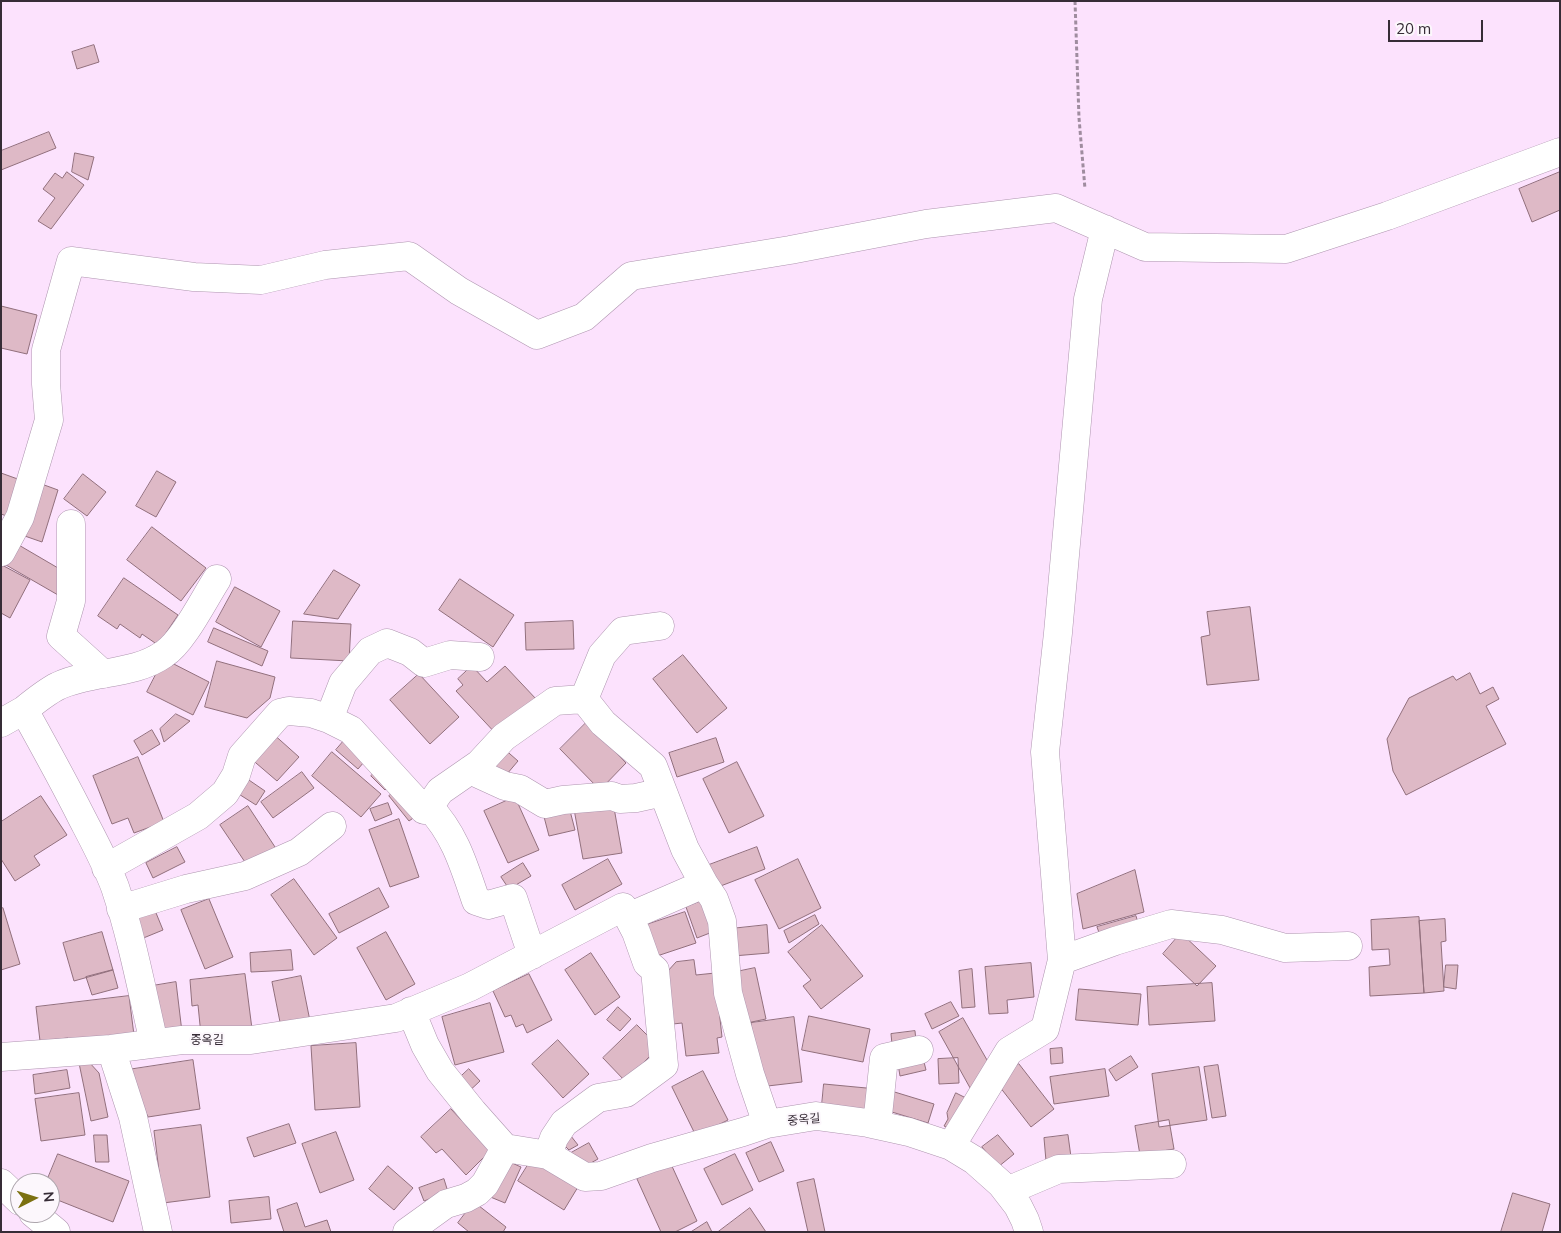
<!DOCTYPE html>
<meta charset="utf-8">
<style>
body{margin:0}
#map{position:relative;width:1561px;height:1233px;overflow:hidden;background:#fce2fd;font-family:Mulish,sans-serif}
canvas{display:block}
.frame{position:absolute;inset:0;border:2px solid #362c36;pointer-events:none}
.north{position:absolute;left:10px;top:1173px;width:50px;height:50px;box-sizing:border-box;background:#fcf7fc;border:1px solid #ada6ad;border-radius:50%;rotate:85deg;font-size:14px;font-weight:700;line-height:20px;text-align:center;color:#362c36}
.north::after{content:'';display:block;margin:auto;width:18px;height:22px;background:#7c7111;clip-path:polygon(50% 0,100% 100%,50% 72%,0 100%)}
.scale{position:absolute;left:1388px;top:20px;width:95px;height:22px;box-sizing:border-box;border:2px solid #362c36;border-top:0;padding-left:6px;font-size:15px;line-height:18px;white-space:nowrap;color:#362c36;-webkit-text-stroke:4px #fcf7fc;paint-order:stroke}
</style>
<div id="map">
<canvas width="1561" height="1233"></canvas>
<div class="frame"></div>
<div class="north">N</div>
<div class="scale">20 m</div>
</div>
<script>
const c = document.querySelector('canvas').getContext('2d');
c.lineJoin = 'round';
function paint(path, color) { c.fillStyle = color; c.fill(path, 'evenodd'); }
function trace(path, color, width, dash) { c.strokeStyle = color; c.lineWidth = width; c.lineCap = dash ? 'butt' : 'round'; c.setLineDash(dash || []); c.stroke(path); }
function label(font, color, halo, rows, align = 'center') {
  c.font = font + ' Mulish,"Noto Sans KR",sans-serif'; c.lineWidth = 4; c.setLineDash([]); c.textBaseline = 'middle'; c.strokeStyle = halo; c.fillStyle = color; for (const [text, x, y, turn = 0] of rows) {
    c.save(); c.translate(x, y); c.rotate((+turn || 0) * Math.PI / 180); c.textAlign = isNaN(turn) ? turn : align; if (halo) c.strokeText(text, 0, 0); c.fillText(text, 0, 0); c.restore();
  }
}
const building = new Path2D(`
 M94,45L99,62L77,69L72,52Z
 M49,132L56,148L1,170V151Z
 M75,153L94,157L88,180L72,172Z
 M67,172L84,185L51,229L38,221L55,198L43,189L55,173L62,178Z
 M1560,172V210L1532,222L1519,189Z
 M1,306L37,315L27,354L1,348Z
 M157,471L176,482L156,517L136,506Z
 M1,473L26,482L12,518L1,514Z
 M83,474L106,492L87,516L64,499Z
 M36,482L58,490L42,542L19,534Z
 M152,527L206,568L181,601L127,560Z
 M17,544L70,575L58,595L6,565Z
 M2,565L30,580L10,618L1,613Z
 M334,570L360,585L338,619L304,614Z
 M124,578L178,615L158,645L142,634L140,638L120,624L117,629L98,616Z
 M460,579L514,615L493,647L439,610Z
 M235,587L280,611L261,647L216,622Z
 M1250,607L1259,680L1207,685L1201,637L1210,635L1207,612Z
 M293,621L351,624L349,661L291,658Z
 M573,621L574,649L526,650L525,623Z
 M214,628L268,651L262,666L208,642Z
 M683,655L727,708L697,733L653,679Z
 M164,659L209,682L193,715L147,692Z
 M217,661L275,677L270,698L247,718L205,707Z
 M472,666L487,682L505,666L537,700L498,736L456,691L463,685L458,679Z
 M1470,673L1480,694L1493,687L1499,699L1486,706L1506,744L1406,795L1393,771L1387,739L1409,698L1453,676L1456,680Z
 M419,674L459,717L430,744L390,700Z
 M176,714L190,721L164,742L160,729Z
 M587,722L626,763L600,790L560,749Z
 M152,730L160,744L142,755L134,741Z
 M271,732L299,757L277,781L249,757Z
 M348,736L370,755L358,769L336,750Z
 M716,738L724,762L677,777L669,753Z
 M502,747L518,761L501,781L485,767Z
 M332,752L381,794L361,817L312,776Z
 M138,757L164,822L134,833L128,818L112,824L93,776Z
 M737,762L764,816L729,833L703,779Z
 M380,768L394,782L385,790L371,776Z
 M302,772L314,788L273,818L261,802Z
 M243,776L265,791L256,805L234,791Z
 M399,788L419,814L409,821L389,796Z
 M41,796L67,835L34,856L40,865L15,881L1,859V822Z
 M515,797L539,850L508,863L484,811Z
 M613,802L622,853L583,859L574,809Z
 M388,803L392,814L375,821L370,809Z
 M568,803L575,830L549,836L542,809Z
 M248,806L277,850L249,868L220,825Z
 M399,819L419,877L390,887L369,830Z
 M177,847L185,862L153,878L146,863Z
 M757,847L765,869L718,887L709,865Z
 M608,859L622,884L575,910L562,885Z
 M798,859L821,908L779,929L755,880Z
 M523,863L531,876L509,889L501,877Z
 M1135,870L1144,912L1083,929L1077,894Z
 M294,879L337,938L314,955L271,895Z
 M379,888L389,907L339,933L329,914Z
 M209,899L233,957L205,969L181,910Z
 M704,900L715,931L697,938L686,907Z
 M3,908L20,964L1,970V909Z
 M154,908L163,930L141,939L132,917Z
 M685,912L696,943L654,957L643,926Z
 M815,915L819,924L789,943L784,931Z
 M1136,916L1139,926L1101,938L1097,927Z
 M1419,917L1424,993L1370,996L1369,967L1390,965L1389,949L1372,950L1371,920Z
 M1445,919L1446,941L1441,942L1444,991L1424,993L1419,921Z
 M767,925L769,953L733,956L730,929Z
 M822,925L863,976L821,1009L803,986L811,980L788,952Z
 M102,932L113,970L74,981L63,943Z
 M386,932L415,984L386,1000L357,948Z
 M1181,933L1216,966L1197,986L1163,954Z
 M291,950L293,970L251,972L250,953Z
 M591,953L620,997L595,1015L565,970Z
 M694,960L696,975L715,973L722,1037L717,1038L719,1053L686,1056L682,1023L673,1024L667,972L676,962Z
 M1031,963L1034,997L1007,1000L1008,1013L989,1014L985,967Z
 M1446,965H1458L1456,989L1444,987Z
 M755,968L766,1019L742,1024L731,973Z
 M972,969L975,1007L962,1008L959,971Z
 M113,970L118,988L92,995L86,977Z
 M245,974L252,1029L201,1035L198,1005L192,1006L190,980Z
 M529,974L552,1020L527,1033L523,1024L516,1027L511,1015L505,1017L493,991Z
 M301,976L310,1021L281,1027L272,982Z
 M176,982L182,1032L163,1034L152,986Z
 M1212,983L1215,1021L1149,1025L1147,987Z
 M1079,989L1141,994L1138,1025L1076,1020Z
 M129,996L134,1035L68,1042V1038L40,1041L36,1007Z
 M951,1002L959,1016L932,1029L925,1014Z
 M490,1003L504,1052L455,1065L442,1017Z
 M618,1007L631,1019L620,1031L607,1020Z
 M809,1016L870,1029L863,1062L802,1050Z
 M794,1017L802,1082L759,1087L751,1023Z
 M963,1018L991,1067L974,1095L939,1032Z
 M637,1025L659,1047L625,1081L603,1058Z
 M915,1031L916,1041L892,1044L891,1034Z
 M558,1040L589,1074L563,1098L532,1064Z
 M356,1043L360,1107L315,1110L311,1046Z
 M1062,1048L1063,1063L1051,1064L1050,1049Z
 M1131,1056L1138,1067L1116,1081L1109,1070Z
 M923,1058L926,1070L900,1076L898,1064Z
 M958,1058L959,1083L939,1084L938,1059Z
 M193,1060L200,1109L148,1117L127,1070Z
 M88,1061L99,1073L108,1117L91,1121L79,1063Z
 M1019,1064L1054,1109L1031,1127L996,1082Z
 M1218,1065L1226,1116L1212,1118L1204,1067Z
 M1199,1067L1207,1120L1159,1127L1152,1074Z
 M469,1069L480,1081L465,1095L454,1083Z
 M1105,1069L1109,1096L1054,1104L1050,1077Z
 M67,1070L70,1088L35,1094L33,1075Z
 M703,1071L728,1120L696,1136L672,1087Z
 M824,1084L877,1089L875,1110L822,1105Z
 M888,1090L934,1104L928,1123L882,1109Z
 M79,1093L85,1135L41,1141L35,1099Z
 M956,1093L970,1100L955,1131L944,1126L948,1119L947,1113Z
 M451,1109L490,1151L466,1175L442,1149L436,1153L421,1137Z
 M1169,1120L1174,1149L1140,1155L1135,1126Z
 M289,1124L296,1143L254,1157L247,1138Z
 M201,1125L210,1197L163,1203L154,1131Z
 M567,1131L578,1145L569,1150L560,1141Z
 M336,1132L354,1180L320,1193L302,1144Z
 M94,1135H107L109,1162H96Z
 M998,1135L1014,1154L998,1167L982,1147Z
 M1068,1135L1071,1157L1046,1161L1044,1138Z
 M771,1142L784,1171L759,1182L746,1153Z
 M589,1143L598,1159L580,1169L571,1153Z
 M58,1154L129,1181L113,1222L50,1197V1183H46Z
 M735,1154L753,1190L722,1205L704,1169Z
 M533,1157L581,1182L564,1210L518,1181Z
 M503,1159L521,1167L505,1203L488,1196Z
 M671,1164L697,1221L675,1232H661L637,1179Z
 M388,1166L413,1188L394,1210L369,1189Z
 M444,1179L448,1192L424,1201L419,1188Z
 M814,1179L825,1232H808L797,1183Z
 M1513,1193L1550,1204L1542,1232H1501Z
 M269,1197L271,1219L231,1223L229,1201Z
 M474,1202L506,1227L503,1232H469L458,1223Z
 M297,1203L305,1227L327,1220L331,1232H284L277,1210Z
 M750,1208L766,1232H718Z
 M707,1222L712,1232H691Z`);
paint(building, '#deb9c6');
trace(building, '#916f7c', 1);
const minor = new Path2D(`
 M71,524V601L61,636L103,674
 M1,552L20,517L49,420L46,384V350L71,261L194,277L261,280L325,265L409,256L459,291L537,335L584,317L631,276L790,250L926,224L1056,208L1145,247L1286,249L1387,216L1560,152
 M584,699L603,723L653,766L685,849L704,884L714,899L722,921L728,993L750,1074L767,1124
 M24,710C35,701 46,692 58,686C92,670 133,676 164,654C183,642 204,599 217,579
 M329,719L343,683L370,651L387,643L410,652L424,663L450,655L480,657
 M1,723L24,710C44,746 64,782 82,818C94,841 106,863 115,887C132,938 142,991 154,1043
 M470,770L505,786L520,789L545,804L563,800L612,796L620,799L636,798L663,792
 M429,807C455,834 464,866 476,901L488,905L513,898L532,955
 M106,868L198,816L225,793L236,775L242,756L280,713L289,711L311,713L329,719L351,730L424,810L429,807L440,791L479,764L504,737L555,701L584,699L602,655L623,631L660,626
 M121,909L186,889L245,876L299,852L332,826
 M628,917L704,884
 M1062,960L1115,941L1171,924L1222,930L1285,948L1348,946
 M111,1049L133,1117L158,1232
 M1,1057L111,1049L182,1040H251L396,1018L470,987L623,907L636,932L647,963L655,970L664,1065L626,1093L598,1098L564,1123L554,1138L548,1155L505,1148L473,1112L440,1071L425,1045L411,1011
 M877,1125L884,1058L919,1050
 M951,1146L1009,1051L1045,1029L1062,960L1045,752L1058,633L1088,299L1105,229
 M548,1155L585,1177L601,1176L652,1158L743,1132L767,1124L816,1116L868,1123L909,1132L951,1146L974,1160L1001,1184L1018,1206L1025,1220L1029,1232
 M1,1183L20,1201
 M1007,1191L1059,1169L1172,1164
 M33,1213L56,1232
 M407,1232L446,1204L466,1198L477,1192L485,1184L505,1148`);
trace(minor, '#ae95af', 29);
trace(new Path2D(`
 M1075,1L1079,118L1085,189`), '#9f8c9f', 3, [4, 2.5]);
trace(minor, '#fff', 28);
label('12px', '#362c36', '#fcf7fc', [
 ["중옥길",207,1040],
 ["중옥길",804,1120,-5]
]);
</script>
